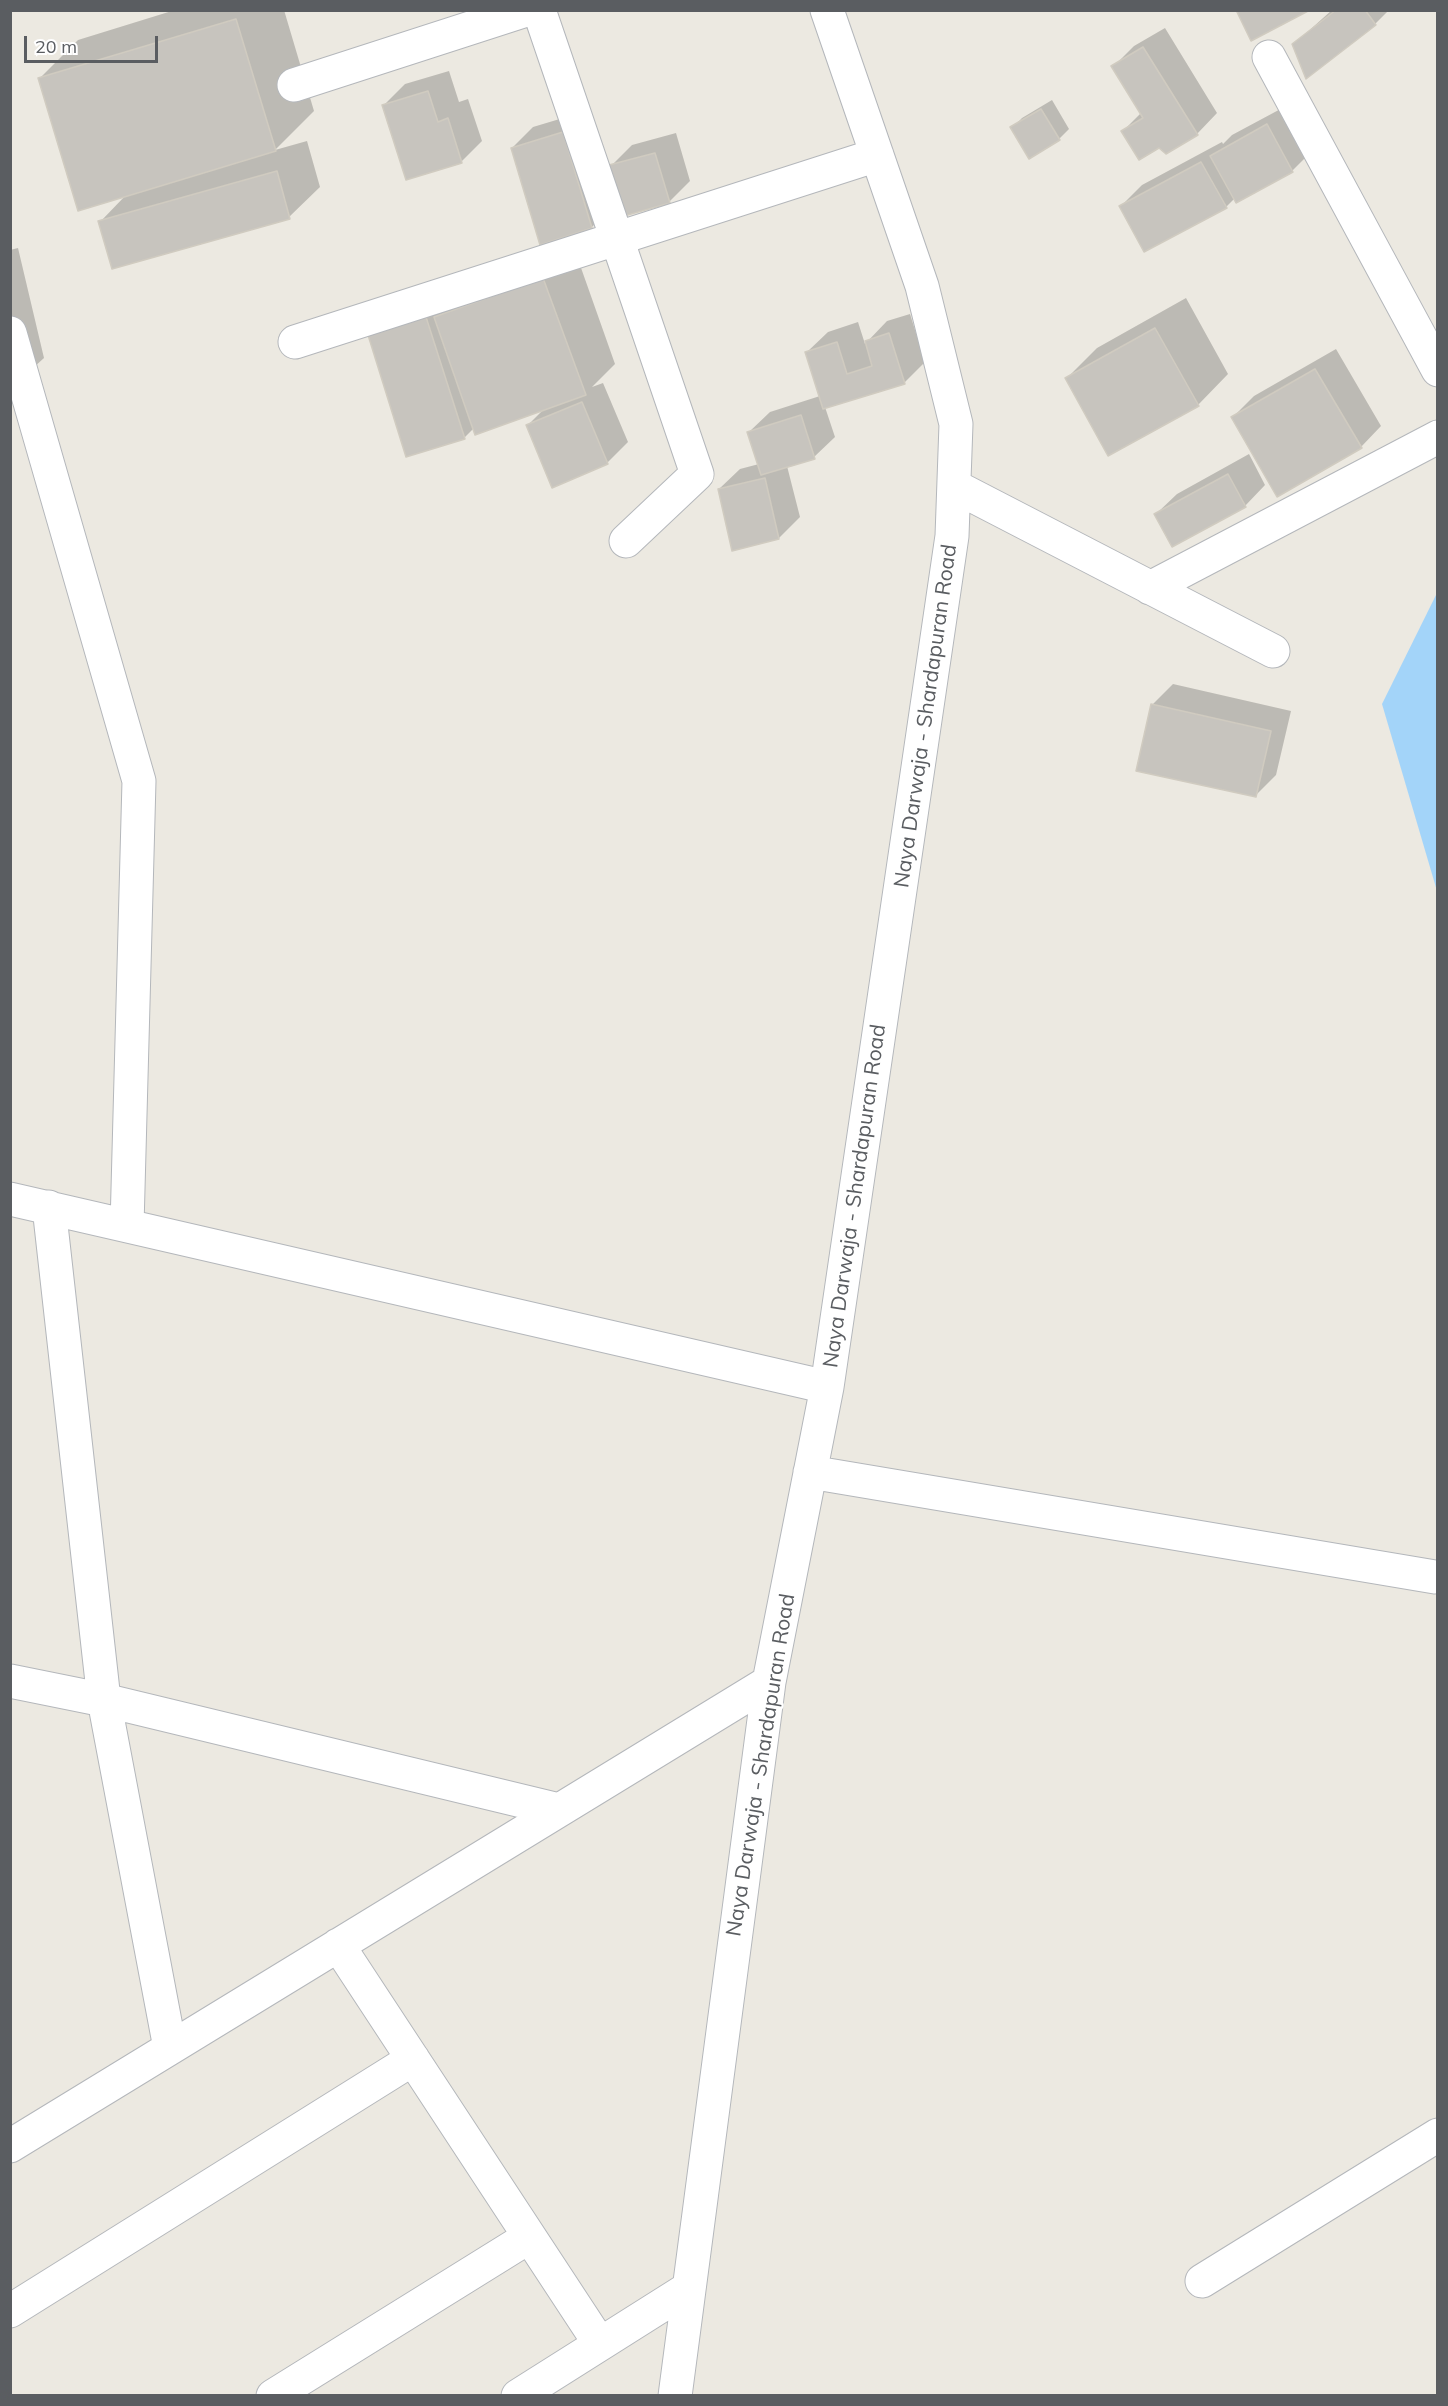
<!DOCTYPE html>
<style>
body{margin:0}
#map{position:relative;width:1448px;height:2406px;overflow:hidden;background:#ece9e1;font-family:Mulish,sans-serif}
canvas{display:block}
.frame{position:absolute;inset:0;border:12px solid #5a5d61;pointer-events:none}
.scale{position:absolute;left:24px;top:36px;width:134px;height:27px;box-sizing:border-box;border:3px solid #5a5d61;border-top:0;padding-left:8px;font-size:18px;line-height:21px;white-space:nowrap;color:#5a5d61;-webkit-text-stroke:4px #fff;paint-order:stroke}
</style>
<div id="map">
<canvas width="1448" height="2406"></canvas>
<div class="frame"></div>
<div class="scale">20 m</div>
</div>
<script>
const c = document.querySelector('canvas').getContext('2d');
c.lineJoin = 'round';
function paint(path, color) { c.fillStyle = color; c.fill(path, 'evenodd'); }
function trace(path, color, width, dash) { c.strokeStyle = color; c.lineWidth = width; c.lineCap = dash ? 'butt' : 'round'; c.setLineDash(dash || []); c.stroke(path); }
function label(font, color, halo, rows, align = 'center') {
  c.font = font + ' Mulish,sans-serif'; c.lineWidth = 4.5; c.setLineDash([]); c.textBaseline = 'middle'; c.strokeStyle = halo; c.fillStyle = color; for (const [text, x, y, turn = 0] of rows) {
    c.save(); c.translate(x, y); c.rotate((+turn || 0) * Math.PI / 180); c.textAlign = isNaN(turn) ? turn : align; if (halo) c.strokeText(text, 0, 0); c.fillText(text, 0, 0); c.restore();
  }
}
paint(new Path2D(`
 M1437,593H1438L1437,891L1382,704Z`), '#a3d4f9');
paint(new Path2D(`
 M175,10H284L314,111L275,150L307,141L320,187L289,217L100,222L126,195L39,79L78,40Z
 M1332,10H1389L1375,24L1294,44Z
 M1165,28L1217,113L1197,134L1159,146L1123,131L1142,112L1113,67L1134,46Z
 M449,71L459,102L468,99L482,141L461,162L384,105L405,84Z
 M1052,100L1069,129L1059,139L1012,128L1022,118Z
 M1288,105L1313,150L1292,171L1235,198L1226,207L1121,206L1142,185L1222,142L1223,144L1232,135Z
 M583,112L612,206L592,227L512,148L533,127Z
 M676,133L690,181L669,202L611,166L632,145Z
 M18,248L44,358L10,389V250Z
 M574,248L615,364L592,387L603,383L628,442L607,463L528,425L545,408L474,428L464,438L370,336Z
 M1186,298L1228,374L1198,405L1067,378L1097,348Z
 M910,314L925,362L904,383L825,407L835,437L814,457L787,466L800,517L779,538L719,489L740,469L759,464L749,432L770,412L820,396L807,352L828,332L858,322L865,344L887,321Z
 M1336,349L1381,426L1361,447L1233,417L1254,396Z
 M1249,454L1265,485L1245,506L1156,514L1177,494Z
 M1173,684L1291,711L1276,775L1255,796L1152,705Z`), '#0003');
const building = new Path2D(`
 M1236,10H1310L1251,41Z
 M1336,10H1365L1376,25L1306,79L1292,44Z
 M236,19L276,151L78,211L38,78Z
 M1143,47L1198,135L1166,154L1159,148L1139,160L1121,131L1143,118L1111,66Z
 M428,91L438,122L448,118L462,163L406,180L382,105Z
 M1041,109L1060,140L1029,159L1010,127Z
 M1267,124L1293,172L1236,203L1210,156Z
 M563,132L592,228L540,245L511,148Z
 M655,153L670,203L624,216L609,165Z
 M1201,162L1227,208L1144,252L1119,206Z
 M277,171L290,219L112,269L98,221Z
 M543,278L586,395L475,435L434,317Z
 M426,317L465,439L406,457L368,335Z
 M1155,328L1199,406L1108,456L1065,378Z
 M889,333L905,384L823,409L805,352L837,342L847,374L872,366L865,341Z
 M1315,369L1362,448L1277,497L1231,417Z
 M582,402L608,464L552,488L526,425Z
 M801,415L815,459L761,475L747,432Z
 M1228,474L1246,507L1172,547L1154,514Z
 M765,478L779,539L732,551L718,489Z
 M1151,704L1271,731L1256,797L1136,771Z`);
paint(building, '#c7c4be');
trace(building, '#d0cbc0', 1.5);
const street = new Path2D(`
 M539,10L697,474L626,541
 M1269,57L1438,370
 M294,85L526,10
 M10,333L139,781L127,1226
 M295,342L877,155
 M954,486L1273,651
 M1150,588L1438,437
 M10,1199L827,1387
 M49,1207L104,1700L170,2048
 M810,1472L1435,1577
 M10,1681L104,1700L559,1810
 M338,1945L600,2344
 M10,2146L769,1682
 M1202,2281L1438,2135
 M10,2311L413,2059
 M273,2396L529,2237
 M518,2396L689,2288
 M675,2396L769,1682L827,1387L952,536L956,424L922,286L827,10`);
trace(street, '#b4b7bb', 35);
trace(street, '#fff', 33);
label('21px', '#5a5d61', '#fff', [
 ["Naya Darwaja - Shardapuran Road",926,716,-82],
 ["Naya Darwaja - Shardapuran Road",855,1196,-82],
 ["Naya Darwaja - Shardapuran Road",761,1765,-81]
]);
</script>
